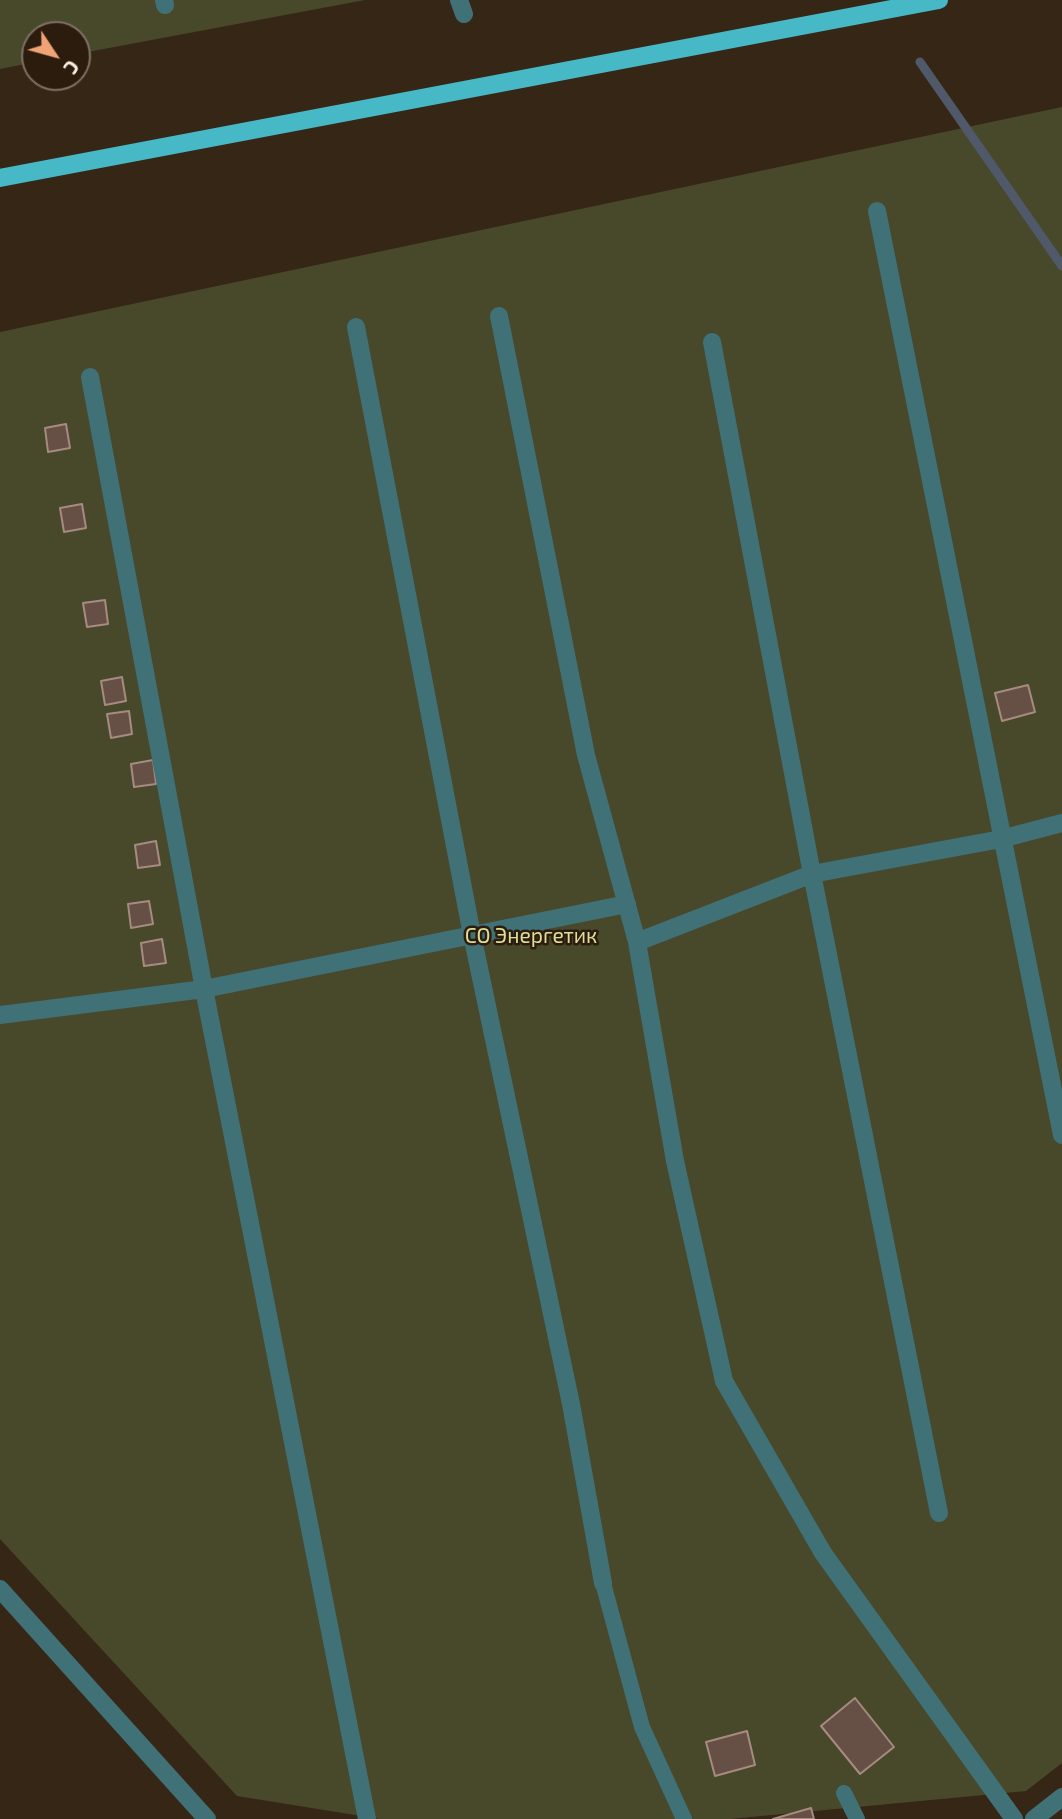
<!DOCTYPE html>
<meta charset="utf-8">
<style>
body{margin:0}
#map{position:relative;width:1062px;height:1819px;overflow:hidden;background:#362616;font-family:"Exo 2",sans-serif}
canvas{display:block}
.north{position:absolute;left:21px;top:21px;width:70px;height:70px;box-sizing:border-box;background:#2c1c0d;border:2px solid #7e7063;border-radius:50%;rotate:126deg;font-size:19px;font-weight:700;line-height:28px;text-align:center;color:#f9efe5}
.north::after{content:'';display:block;margin:auto;width:24px;height:32px;background:#efa377;clip-path:polygon(50% 0,100% 100%,50% 72%,0 100%)}
</style>
<div id="map">
<canvas width="1062" height="1819"></canvas>
<div class="north">С</div>
</div>
<script>
const c = document.querySelector('canvas').getContext('2d');
c.lineJoin = 'round';
function paint(path, color) { c.fillStyle = color; c.fill(path, 'evenodd'); }
function trace(path, color, width, dash) { c.strokeStyle = color; c.lineWidth = width; c.lineCap = dash ? 'butt' : 'round'; c.setLineDash(dash || []); c.stroke(path); }
function label(font, color, halo, rows, align = 'center') {
  c.font = font + ' "Exo 2",sans-serif'; c.lineWidth = 5; c.setLineDash([]); c.textBaseline = 'middle'; c.strokeStyle = halo; c.fillStyle = color; for (const [text, x, y, turn = 0] of rows) {
    c.save(); c.translate(x, y); c.rotate((+turn || 0) * Math.PI / 180); c.textAlign = isNaN(turn) ? turn : align; if (halo) c.strokeText(text, 0, 0); c.fillText(text, 0, 0); c.restore();
  }
}
paint(new Path2D(`
 M0,0H365L77,54V35H35V62L0,69Z
 M1062,107V1763L1026,1791L730,1819H380L237,1796L0,1539V332Z`), '#48492b');
trace(new Path2D(`
 M920,62L1062,266`), '#50596a', 9);
const building = new Path2D(`
 M66,424L70,448L48,452L45,428Z
 M82,504L86,528L64,532L60,508Z
 M105,600L108,624L87,627L83,603Z
 M122,677L126,701L105,705L101,681Z
 M1028,685L1035,712L1002,721L995,693Z
 M129,711L132,734L111,738L107,714Z
 M153,760L156,784L134,787L131,764Z
 M156,841L160,865L138,868L135,845Z
 M149,901L153,924L131,928L128,904Z
 M162,939L166,963L144,966L141,943Z
 M855,1698L894,1747L860,1774L821,1726Z
 M747,1731L755,1765L715,1776L706,1742Z
 M811,1808L814,1819H773Z`);
paint(building, '#664f44');
trace(building, '#a58b80', 2);
trace(new Path2D(`
 M603,1583L642,1727L684,1819
 M844,1793L857,1819`), '#407177', 16);
trace(new Path2D(`
 M164,0L165,5
 M459,0L464,14
 M877,211L1062,1135
 M499,316L586,755L637,942L675,1161L724,1381L823,1553L1014,1819
 M356,327L472,935L571,1404L603,1583
 M712,342L812,874L939,1513
 M90,377L204,989L367,1819
 M637,942L812,874L1001,839L1062,823
 M0,1015L204,989L627,904
 M0,1589L207,1819
 M1034,1819L1062,1797`), '#407177', 18);
trace(new Path2D(`
 M0,178L939,0`), '#47b8c5', 18);
label('21px', '#dcdf99', '#2c1c0d', [
 ["СО Энергетик",531,936]
]);
</script>
